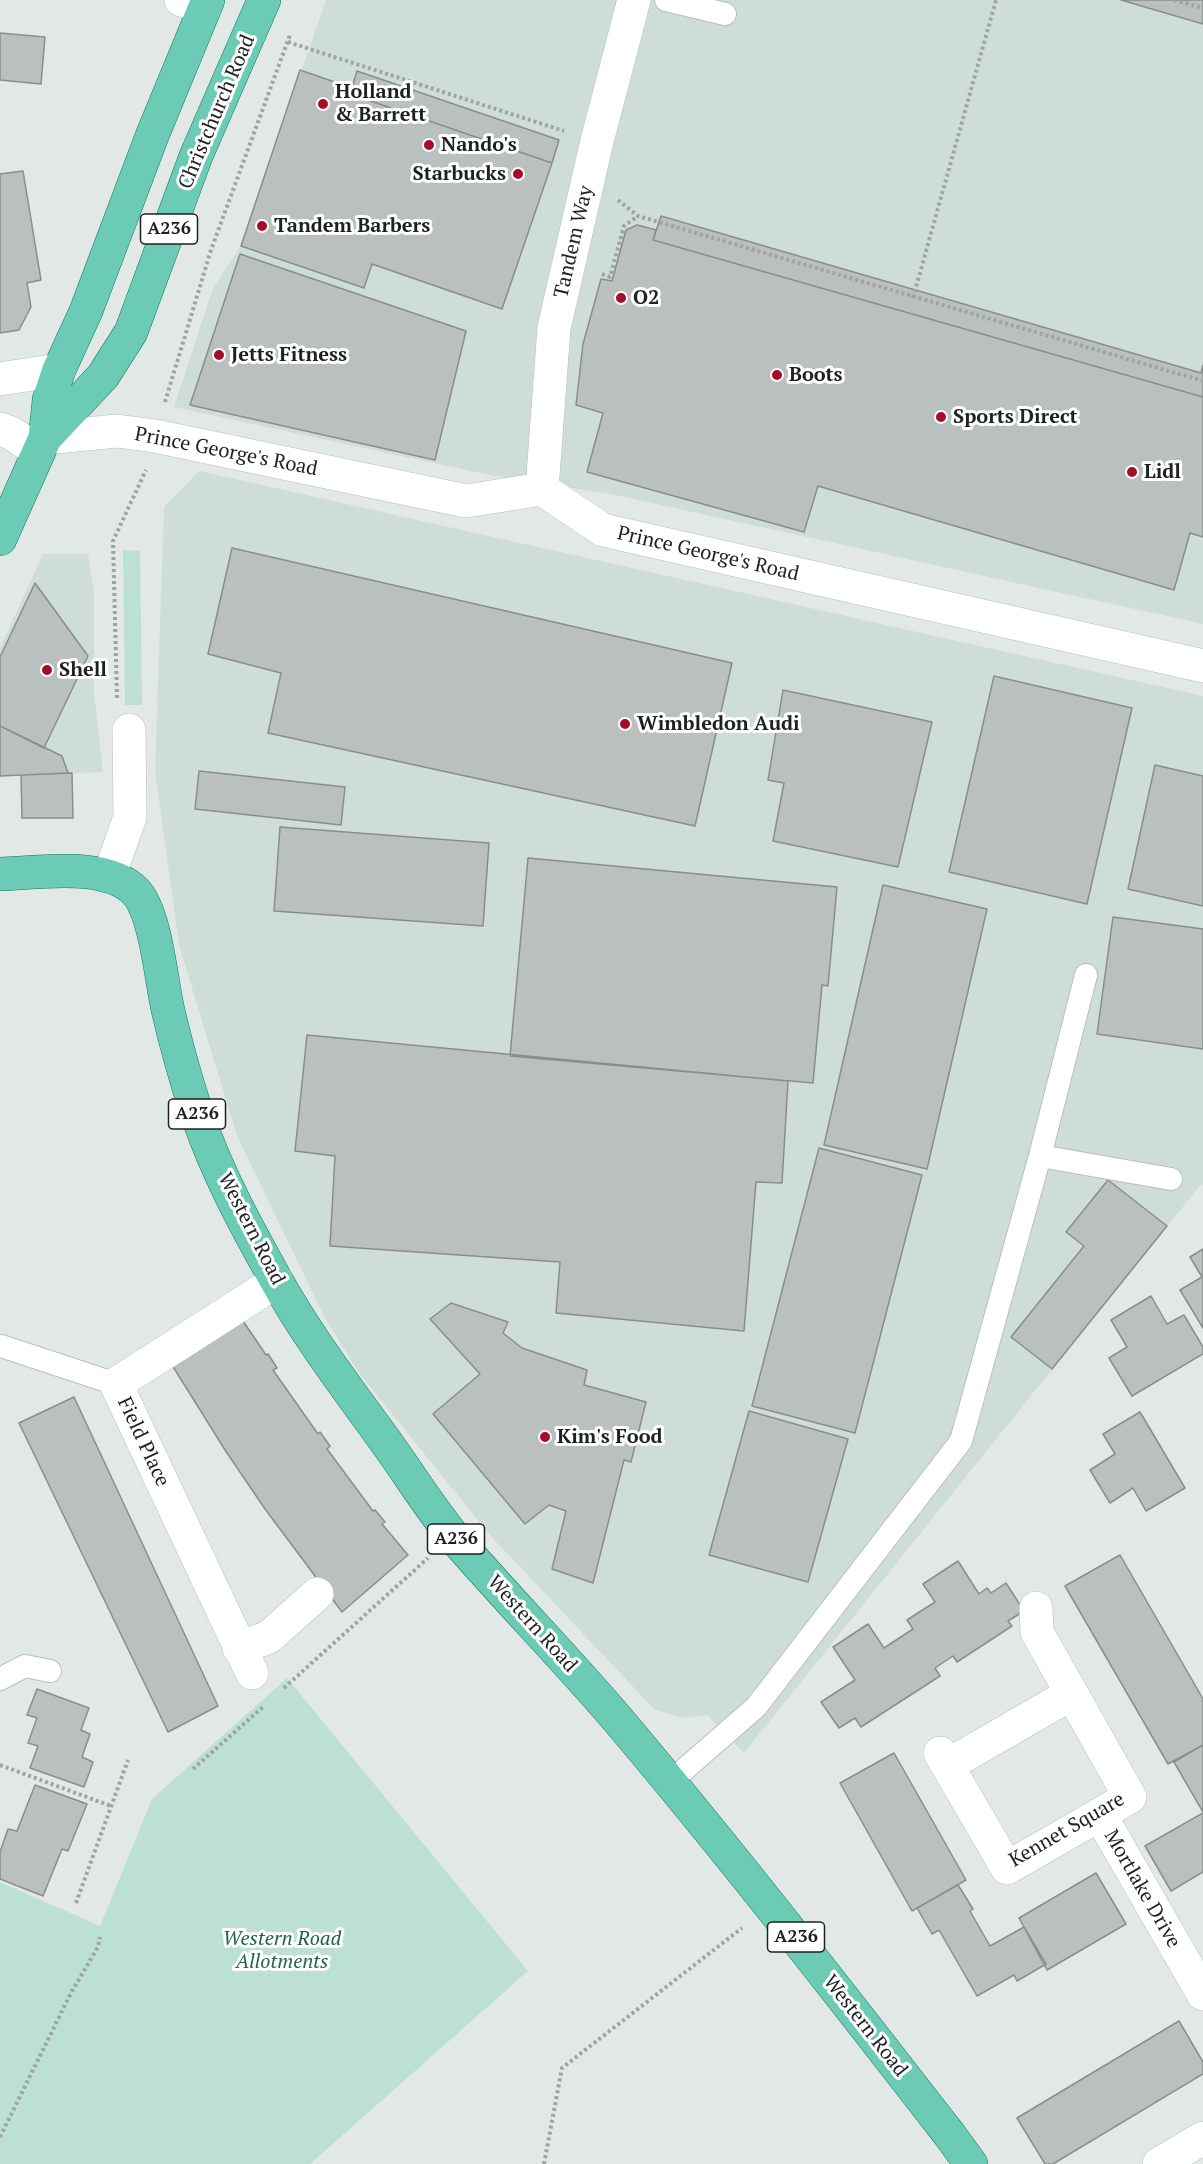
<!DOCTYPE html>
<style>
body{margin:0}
canvas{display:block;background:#e2e8e6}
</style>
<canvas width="1203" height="2164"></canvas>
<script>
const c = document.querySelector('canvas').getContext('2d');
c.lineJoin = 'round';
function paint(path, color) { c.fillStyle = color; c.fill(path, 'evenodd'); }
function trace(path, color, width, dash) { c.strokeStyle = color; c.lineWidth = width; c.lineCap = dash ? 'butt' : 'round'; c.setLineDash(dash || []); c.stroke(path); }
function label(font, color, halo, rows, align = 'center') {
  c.font = font + ' "PT Serif",serif'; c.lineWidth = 6; c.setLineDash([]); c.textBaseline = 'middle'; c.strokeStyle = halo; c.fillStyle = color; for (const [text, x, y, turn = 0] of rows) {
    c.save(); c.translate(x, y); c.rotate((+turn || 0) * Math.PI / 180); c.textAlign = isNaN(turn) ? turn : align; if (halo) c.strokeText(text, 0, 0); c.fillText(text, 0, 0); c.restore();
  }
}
paint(new Path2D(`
 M326,0H1203V624L611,494L489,475L174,407L213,288L241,246Z
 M199,471L1203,696V1185L1201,1184L744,1753L707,1715L683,1718L655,1710L489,1534L359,1373L324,1316L237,1136L179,945L155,771L164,507Z
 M43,554H88L94,593V693L103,772L0,776V648Z`), '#cfddd7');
paint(new Path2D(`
 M123,550L140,551L142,705H125Z
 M287,1678L528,1971L310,2164H0V1882L100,1926L152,1799Z`), '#bce1d3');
const building = new Path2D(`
 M1121,0H1203V24Z
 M0,33L45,37L41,84L0,80Z
 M300,70L352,88L350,94L552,163L502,309L372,264L364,288L241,246Z
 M357,71L559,140L552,163L350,94Z
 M23,171L41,280L27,283L31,307L19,330L0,333V174Z
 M661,216L1201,373L1203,365V397L653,240Z
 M637,225L656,230L653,240L1203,397V537L1190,533L1174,590L818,486L804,532L587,472L603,413L576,405L583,344L601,279L612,281L626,230Z
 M240,254L466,331L435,460L190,405Z
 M232,548L732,663L695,826L268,733L281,673L208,654Z
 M35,583L88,656L44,748L0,726V657Z
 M994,676L1132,708L1087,904L949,872Z
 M783,690L932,722L898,867L773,841L784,783L768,780Z
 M0,726L62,756L68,773L0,776Z
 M1155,765L1203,776V906L1128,889Z
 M199,771L345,787L341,825L195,809Z
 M72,773L73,818H22L21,775Z
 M280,827L489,843L483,926L274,911Z
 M528,858L837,887L828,986L822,985L813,1083L510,1056Z
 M883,885L987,909L927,1169L824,1145Z
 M1113,917L1203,929V1049L1097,1034Z
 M307,1035L788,1081L782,1183L756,1182L744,1331L556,1313L560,1262L330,1246L335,1156L295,1151Z
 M819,1148L922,1175L855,1433L752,1406Z
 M1108,1180L1167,1226L1052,1369L1011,1337L1084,1246L1066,1232Z
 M1203,1249V1328L1180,1290L1202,1277L1190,1257Z
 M1151,1296L1167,1324L1184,1315L1203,1347V1354L1132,1396L1109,1358L1127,1347L1111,1320Z
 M451,1303L508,1322L503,1333L522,1348L587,1370L584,1385L646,1402L631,1462L624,1460L593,1583L552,1569L566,1511L549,1505L525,1524L433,1414L480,1374L430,1319Z
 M243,1321L266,1355L268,1354L277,1368L273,1370L318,1434L320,1432L330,1446L327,1449L373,1511L375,1510L385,1522L382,1524L408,1555L342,1612L265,1509L225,1450L172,1365Z
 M74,1397L218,1706L168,1732L19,1423Z
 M749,1411L848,1439L808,1582L709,1555Z
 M1140,1412L1185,1488L1146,1511L1133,1488L1110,1503L1090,1470L1115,1454L1103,1434Z
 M1120,1555L1203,1699V1745L1168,1764L1065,1586Z
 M958,1561L979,1594L987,1588L991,1593L1006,1583L1024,1611L1008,1621L1012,1626L957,1662L953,1656L935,1668L940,1676L861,1727L855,1718L839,1728L821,1702L855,1680L833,1647L868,1624L884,1648L913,1629L907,1620L935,1602L923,1584Z
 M37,1689L89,1708L81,1730L90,1734L82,1757L93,1762L84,1787L30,1768L38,1746L28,1743L37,1718L27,1715Z
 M1203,1745V1812L1174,1762Z
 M894,1753L966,1880L912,1911L840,1783Z
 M35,1785L87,1804L68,1851L62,1849L43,1896L0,1879V1852L8,1829L17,1831Z
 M1203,1813V1872L1171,1891L1145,1846Z
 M1096,1873L1126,1924L1047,1970L1019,1918Z
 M958,1885L973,1909L970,1911L990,1946L1024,1927L1046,1964L1017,1981L1014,1975L977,1996L939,1930L932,1934L917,1908Z
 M1179,2021L1203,2062V2074L1053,2164H1045L1017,2118Z`);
paint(building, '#bac0bd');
trace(building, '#898e8c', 1.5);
const service = new Path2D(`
 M666,0L725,14
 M1040,1156L1171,1179
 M1,1346L116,1384
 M0,1679L25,1666L50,1671
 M670,1782L756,1707L961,1441L1040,1156L1086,975`);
const minor = new Path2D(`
 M181,0L205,7
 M45,438L117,431L155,436L466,501L542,489L603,530L1203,666
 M542,489L554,328L597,141L634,0
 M109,876L130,817L129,730
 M239,1648L269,1637L317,1594
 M252,1673L116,1384L277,1281
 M940,1753L1007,1868L1130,1797L1037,1632L1036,1608
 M948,1765L1071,1694
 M1100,1815L1203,1994
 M1159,2164L1203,2138`);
const tertiary = new Path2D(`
 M0,379L59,370
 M0,429L11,433L38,451`);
const primary = new Path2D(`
 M45,438L49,400L59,370L86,311L152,136L208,0
 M0,539L45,438L103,376L131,332L196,156L264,0
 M0,874C38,873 107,861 136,892C156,914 161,980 168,1010C176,1045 186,1080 197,1114C216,1171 246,1226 275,1278C307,1336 347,1388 386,1442C410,1475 432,1512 459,1543C511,1603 567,1660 619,1721C733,1856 841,1995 949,2134L971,2164`);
trace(service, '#b9bfbc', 24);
trace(minor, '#b9bfbc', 34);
trace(tertiary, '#b9bfbc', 34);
trace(primary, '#117961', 34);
trace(new Path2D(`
 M1174,0L1203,8
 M288,42L564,131
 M618,200L638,216L1203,381
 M602,274L610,277L624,226L638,216
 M913,298L996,0
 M165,402L211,250L290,35
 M117,698L113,541L146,470
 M284,1688L428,1558
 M0,1765L111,1806
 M193,1769L263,1707
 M76,1903L128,1760
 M0,2137L71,1993L98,1947L100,1937
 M544,2164L562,2068L742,1928`), '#9fa4a2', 4, [3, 3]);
trace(service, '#fff', 22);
trace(minor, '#fff', 33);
trace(tertiary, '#fff', 33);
trace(primary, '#6ccbb5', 33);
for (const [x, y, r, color] of [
 [323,104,6,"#a60c2b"],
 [429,145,6,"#a60c2b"],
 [518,174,6,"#a60c2b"],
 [262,226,6,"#a60c2b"],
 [621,298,6,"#a60c2b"],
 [219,355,6,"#a60c2b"],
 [777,375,6,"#a60c2b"],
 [941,417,6,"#a60c2b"],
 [1132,472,6,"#a60c2b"],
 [47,670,6,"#a60c2b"],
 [625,724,6,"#a60c2b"],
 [545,1437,6,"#a60c2b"]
]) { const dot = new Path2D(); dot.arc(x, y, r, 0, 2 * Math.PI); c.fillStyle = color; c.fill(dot); trace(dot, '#fff', 2); }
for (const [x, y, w] of [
 [169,229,57],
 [197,1114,57],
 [456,1539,57],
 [796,1937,57]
]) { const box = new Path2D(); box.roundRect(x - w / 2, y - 15, w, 30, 4.5); c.fillStyle = '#fff'; c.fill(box); trace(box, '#1f2120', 1.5); }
label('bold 18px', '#1f2120', null, [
 ["A236",169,229],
 ["A236",197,1114],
 ["A236",456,1539],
 ["A236",796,1937]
]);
label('bold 20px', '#1f2120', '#fff', [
 ["Holland",335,92],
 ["& Barrett",335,115],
 ["Nando's",441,145],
 ["Starbucks",506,174,"right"],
 ["Tandem Barbers",274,226],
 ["O2",633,298],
 ["Jetts Fitness",231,355],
 ["Boots",789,375],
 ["Sports Direct",953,417],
 ["Lidl",1144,472],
 ["Shell",59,670],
 ["Wimbledon Audi",637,724],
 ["Kim's Food",557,1437]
], 'left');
label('20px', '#1f2120', '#fff', [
 ["Christchurch Road",217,112,-67],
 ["Tandem Way",574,242,-77],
 ["Prince George's Road",226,452,11],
 ["Prince George's Road",708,554,13],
 ["Western Road",251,1229,63],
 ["Field Place",143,1442,65],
 ["Western Road",532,1624,48],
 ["Kennet Square",1067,1830,-30],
 ["Mortlake Drive",1142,1889,60],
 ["Western Road",865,2026,52]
]);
label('italic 20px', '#226350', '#fff', [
 ["Western Road",282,1939],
 ["Allotments",282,1962]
]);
</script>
